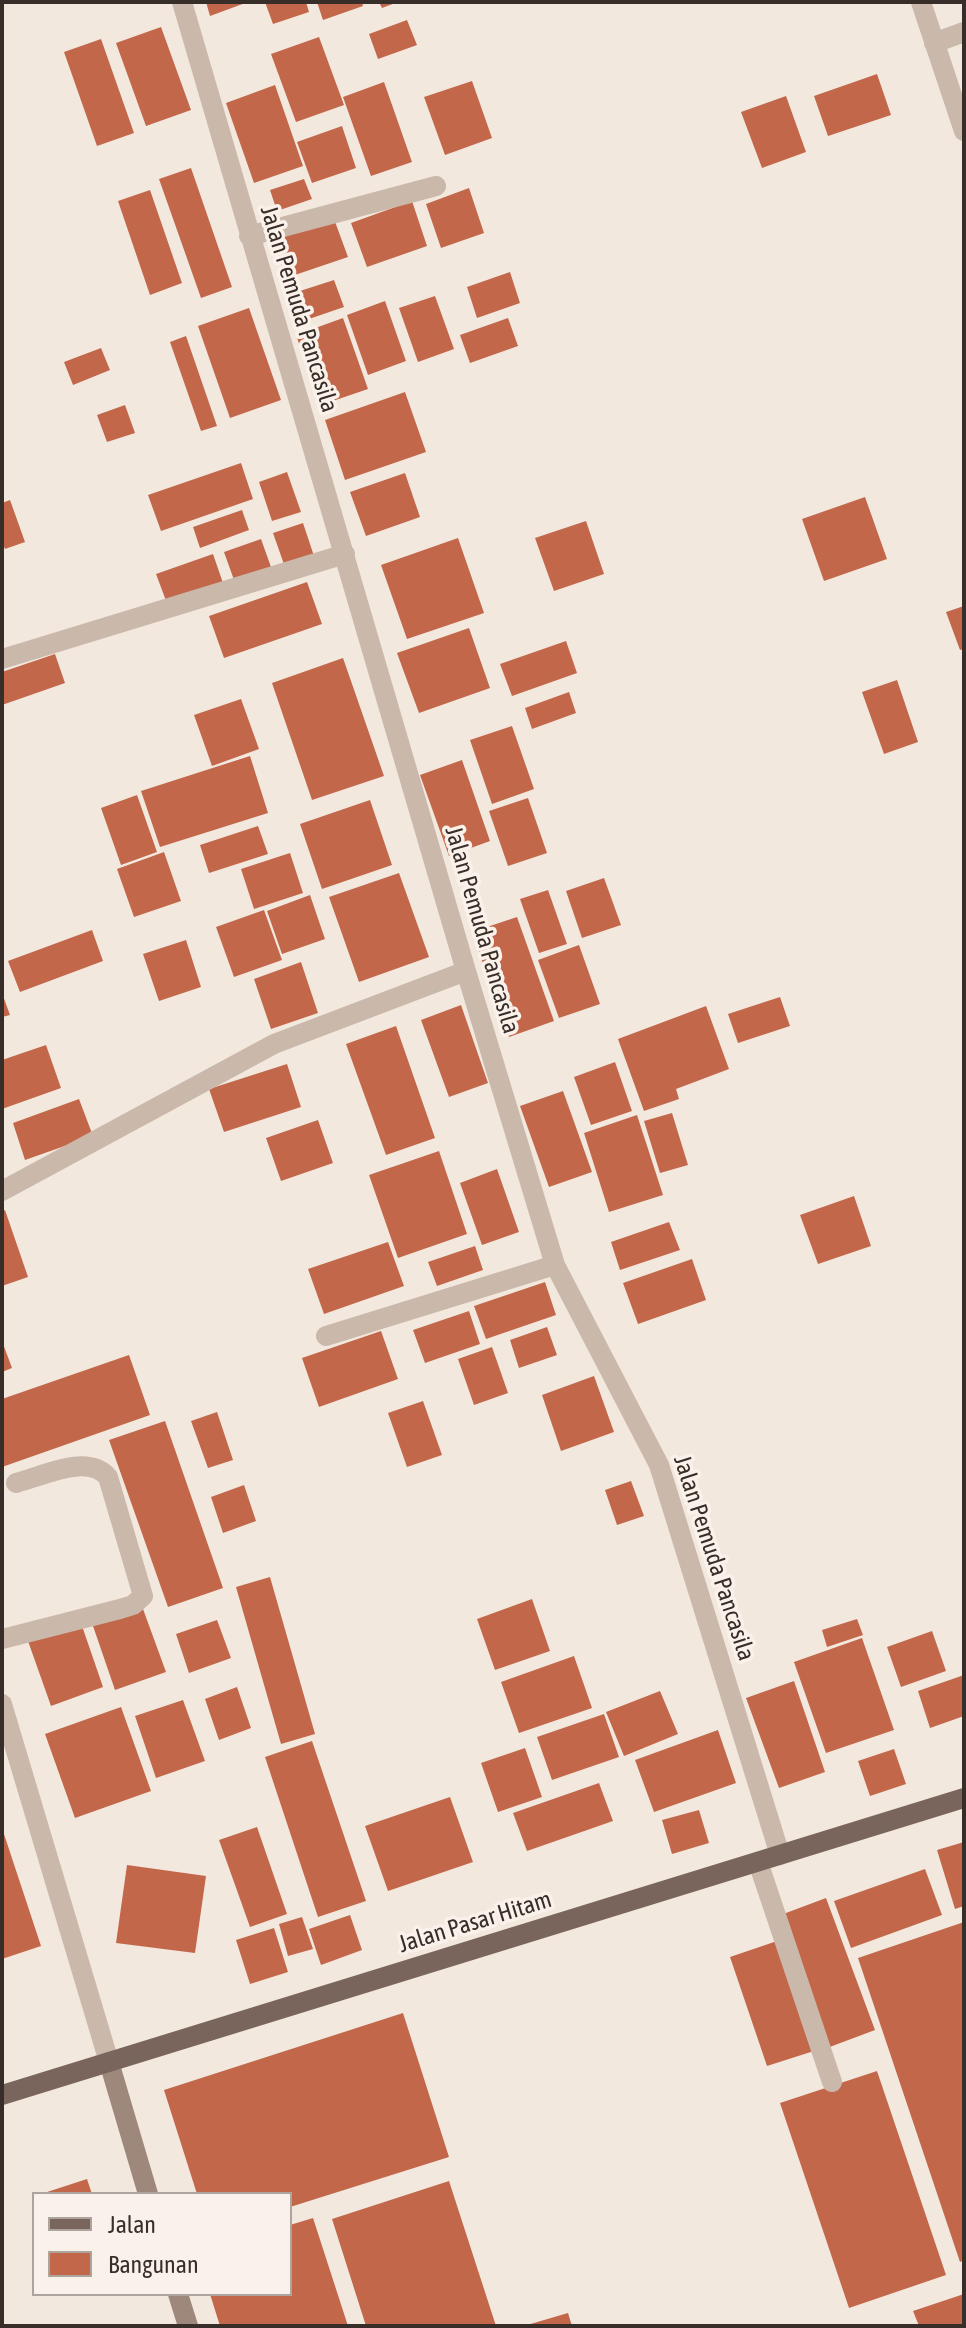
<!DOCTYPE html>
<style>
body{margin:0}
#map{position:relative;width:966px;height:2328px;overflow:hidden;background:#f2e8de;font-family:"Asap Condensed",sans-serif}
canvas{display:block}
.frame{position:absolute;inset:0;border:4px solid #382e29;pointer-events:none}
.legend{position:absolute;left:32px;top:2192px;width:260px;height:104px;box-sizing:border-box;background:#faf2ea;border:2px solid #aca49d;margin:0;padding:10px 14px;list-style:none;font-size:24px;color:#382e29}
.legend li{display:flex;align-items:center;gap:16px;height:40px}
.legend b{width:40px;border:2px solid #aca49d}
</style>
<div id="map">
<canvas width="966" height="2328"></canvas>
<div class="frame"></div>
<ul class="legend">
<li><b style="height:10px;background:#79655b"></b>Jalan</li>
<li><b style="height:22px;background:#c3674b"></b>Bangunan</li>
</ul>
</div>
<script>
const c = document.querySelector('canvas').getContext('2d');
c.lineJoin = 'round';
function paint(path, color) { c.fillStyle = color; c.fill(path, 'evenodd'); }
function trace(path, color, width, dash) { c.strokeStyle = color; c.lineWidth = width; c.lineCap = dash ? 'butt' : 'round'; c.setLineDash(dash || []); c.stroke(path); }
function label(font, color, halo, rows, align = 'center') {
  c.font = font + ' "Asap Condensed",sans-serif'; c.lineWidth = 7; c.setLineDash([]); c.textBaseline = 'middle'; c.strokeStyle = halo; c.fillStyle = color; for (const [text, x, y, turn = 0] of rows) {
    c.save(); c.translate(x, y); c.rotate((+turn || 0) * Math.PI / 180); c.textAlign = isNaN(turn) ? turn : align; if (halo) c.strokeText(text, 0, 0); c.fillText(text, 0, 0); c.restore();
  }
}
paint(new Path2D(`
 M206,2H248L210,16Z
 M265,2H306L309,12L273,24Z
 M317,2H362L363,6L323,20Z
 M379,2H398L382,8Z
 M407,20L417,45L378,59L369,34Z
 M161,27L191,110L146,126L116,43Z
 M319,37L344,105L296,122L271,54Z
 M101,39L134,133L97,146L64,52Z
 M877,74L891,115L828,136L814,96Z
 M472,81L492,138L445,155L424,97Z
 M384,82L412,162L371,176L343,97Z
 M275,85L303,166L254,183L226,103Z
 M786,96L806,152L762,168L741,112Z
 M342,126L356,168L312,183L297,142Z
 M191,168L232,287L201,298L159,179Z
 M304,179L312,199L277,211L270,190Z
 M469,188L484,233L441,248L426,204Z
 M150,190L182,283L150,295L118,201Z
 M412,201L427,246L367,267L351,223Z
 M334,219L348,257L286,278L273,240Z
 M510,272L520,303L477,318L467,287Z
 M334,280L344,307L309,319L300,291Z
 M435,296L454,349L418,362L399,308Z
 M385,301L406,361L368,375L347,315Z
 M249,308L281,400L230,418L198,326Z
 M343,318L368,389L321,405L296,335Z
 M508,318L518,346L470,363L460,335Z
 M186,336L217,426L201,431L170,342Z
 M101,348L110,370L73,385L64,362Z
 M405,392L426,452L345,480L325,420Z
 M125,405L135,433L107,442L97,415Z
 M241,463L253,499L161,531L148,495Z
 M287,472L301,512L272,521L259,482Z
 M405,473L420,517L366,536L350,492Z
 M865,497L887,559L824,581L802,519Z
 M10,500L25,542L5,549L2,542V503Z
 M242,510L249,530L200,548L193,527Z
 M586,521L604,574L554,591L535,538Z
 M303,523L315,559L286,570L273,533Z
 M458,538L484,613L407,639L381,565Z
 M261,539L271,567L234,580L224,552Z
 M213,554L224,586L168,606L156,574Z
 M307,582L322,624L224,658L209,616Z
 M964,606V649L960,650L946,612Z
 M469,628L490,688L419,713L397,653Z
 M566,641L577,673L512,696L500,664Z
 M55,654L65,683L2,705V672Z
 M343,658L384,776L312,800L272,683Z
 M897,680L918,742L884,754L862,692Z
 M569,692L576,713L532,729L525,708Z
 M241,699L259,749L212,766L194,715Z
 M512,726L534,789L492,804L470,740Z
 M250,756L268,813L160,847L141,791Z
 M462,760L490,841L449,856L420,775Z
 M137,795L157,852L121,865L101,808Z
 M528,798L547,853L508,866L489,811Z
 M370,800L392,865L322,889L300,824Z
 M258,826L268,854L209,873L200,845Z
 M164,852L181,901L134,917L117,869Z
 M290,853L303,893L254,909L241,869Z
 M399,873L429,957L359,982L329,897Z
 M604,878L621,925L582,938L566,891Z
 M548,890L567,944L539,953L520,899Z
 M310,895L325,939L282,954L267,911Z
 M264,910L282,960L234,977L216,927Z
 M517,917L554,1021L509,1037L472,932Z
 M92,930L103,961L20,992L8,961Z
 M186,940L201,987L159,1001L143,954Z
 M579,945L600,1004L559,1018L538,960Z
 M301,962L318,1013L271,1029L254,979Z
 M2,993L10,1015L2,1017Z
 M780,997L790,1026L738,1043L728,1014Z
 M461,1005L488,1083L449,1097L421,1020Z
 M706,1006L729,1069L676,1089L679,1099L644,1111L618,1039Z
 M396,1026L435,1138L386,1155L346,1044Z
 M46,1045L61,1088L2,1109V1060Z
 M615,1062L632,1111L591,1125L574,1077Z
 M287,1064L301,1107L224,1132L209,1089Z
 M563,1091L592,1172L549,1187L520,1106Z
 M79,1099L93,1136L25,1160L13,1123Z
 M672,1113L688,1165L660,1173L644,1121Z
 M637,1115L663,1195L609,1212L584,1133Z
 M318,1120L333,1163L281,1181L266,1138Z
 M439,1151L467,1234L398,1258L369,1175Z
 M497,1169L519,1232L482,1245L460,1183Z
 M854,1196L871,1246L818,1264L800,1215Z
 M5,1210L28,1277L2,1286V1211Z
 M669,1222L680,1250L620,1270L611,1242Z
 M388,1242L404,1286L324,1314L308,1269Z
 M475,1246L483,1270L437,1286L428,1262Z
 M692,1259L706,1300L638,1324L623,1283Z
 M545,1282L556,1315L486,1339L474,1306Z
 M469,1311L480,1344L425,1363L413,1330Z
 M547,1327L557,1355L519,1368L510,1340Z
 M381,1331L398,1379L319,1407L302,1358Z
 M2,1341L12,1368L2,1372Z
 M492,1347L508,1393L474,1405L458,1359Z
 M129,1355L150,1415L2,1467V1399Z
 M594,1376L614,1432L561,1451L542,1395Z
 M423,1401L442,1455L407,1467L388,1413Z
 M217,1412L233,1460L208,1468L191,1421Z
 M165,1421L223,1588L168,1607L109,1440Z
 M631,1481L644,1516L617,1525L605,1490Z
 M244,1485L256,1521L223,1533L211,1497Z
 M270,1577L315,1734L281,1744L236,1587Z
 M532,1599L550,1651L495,1670L477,1619Z
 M143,1609L166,1672L115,1690L93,1626Z
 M857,1619L863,1635L827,1647L822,1630Z
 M217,1620L231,1658L189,1673L176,1634Z
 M81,1623L103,1687L51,1706L28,1641Z
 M932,1631L946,1671L901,1687L887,1647Z
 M862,1638L894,1730L826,1753L794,1662Z
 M574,1656L592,1708L519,1733L501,1682Z
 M964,1675V1716L930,1728L918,1691Z
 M794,1681L825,1772L779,1788L746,1698Z
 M237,1687L251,1728L219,1740L205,1699Z
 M660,1691L678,1734L624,1756L606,1712Z
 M183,1700L205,1761L156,1778L135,1716Z
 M121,1707L151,1791L75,1818L45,1734Z
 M604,1714L619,1757L552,1780L537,1737Z
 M718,1730L736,1783L654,1812L635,1760Z
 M312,1741L366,1901L318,1917L265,1757Z
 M525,1748L542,1797L498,1812L481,1763Z
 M894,1749L906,1784L870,1796L858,1761Z
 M599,1783L613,1821L527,1851L513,1813Z
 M450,1797L473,1862L388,1891L365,1826Z
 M699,1810L709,1843L672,1854L662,1820Z
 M257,1827L287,1914L250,1927L219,1840Z
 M2,1828L41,1946L2,1959Z
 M964,1842V1906L955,1909L937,1850Z
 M127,1865L206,1876L195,1953L116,1943Z
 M925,1869L942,1915L851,1948L834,1901Z
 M826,1898L875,2030L827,2048L778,1916Z
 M350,1915L362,1950L321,1965L309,1929Z
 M302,1917L313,1949L288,1956L279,1924Z
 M964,1922V2260L960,2262L858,1958Z
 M274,1928L288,1972L250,1984L236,1940Z
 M780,1940L817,2050L767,2066L730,1957Z
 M403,2013L449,2157L290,2207V2194H197L164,2090Z
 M877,2071L946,2275L849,2308L780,2103Z
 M87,2179L92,2194H44V2193Z
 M449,2181L496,2326H366L332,2219Z
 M313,2218L348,2326H220L210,2294H290V2225Z
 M964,2294V2326H919L913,2311Z
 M568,2313L572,2326H528L527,2325Z`), '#c3674b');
trace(new Path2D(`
 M758,1862L832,2082`), '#cab8aa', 20);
trace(new Path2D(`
 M182,2L466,971L555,1265L659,1465L780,1855
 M921,2L964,131
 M934,43L964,32
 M249,236L436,186
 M2,659L345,554
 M2,1191L274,1044L466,971
 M326,1336L555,1265
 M2,1639L120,1609L133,1605L143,1596L108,1477C87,1453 43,1476 16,1483
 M2,1704L109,2062`), '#cab8aa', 20);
trace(new Path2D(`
 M109,2062L148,2194
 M178,2294L188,2326`), '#9e877b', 20);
trace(new Path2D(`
 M2,2095L964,1798`), '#79655b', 20);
label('24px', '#382e29', '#faf2ea', [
 ["Jalan Pemuda Pancasila",299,309,73],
 ["Jalan Pemuda Pancasila",482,930,74],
 ["Jalan Pemuda Pancasila",714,1558,72],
 ["Jalan Pasar Hitam",475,1922,-17]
]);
</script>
